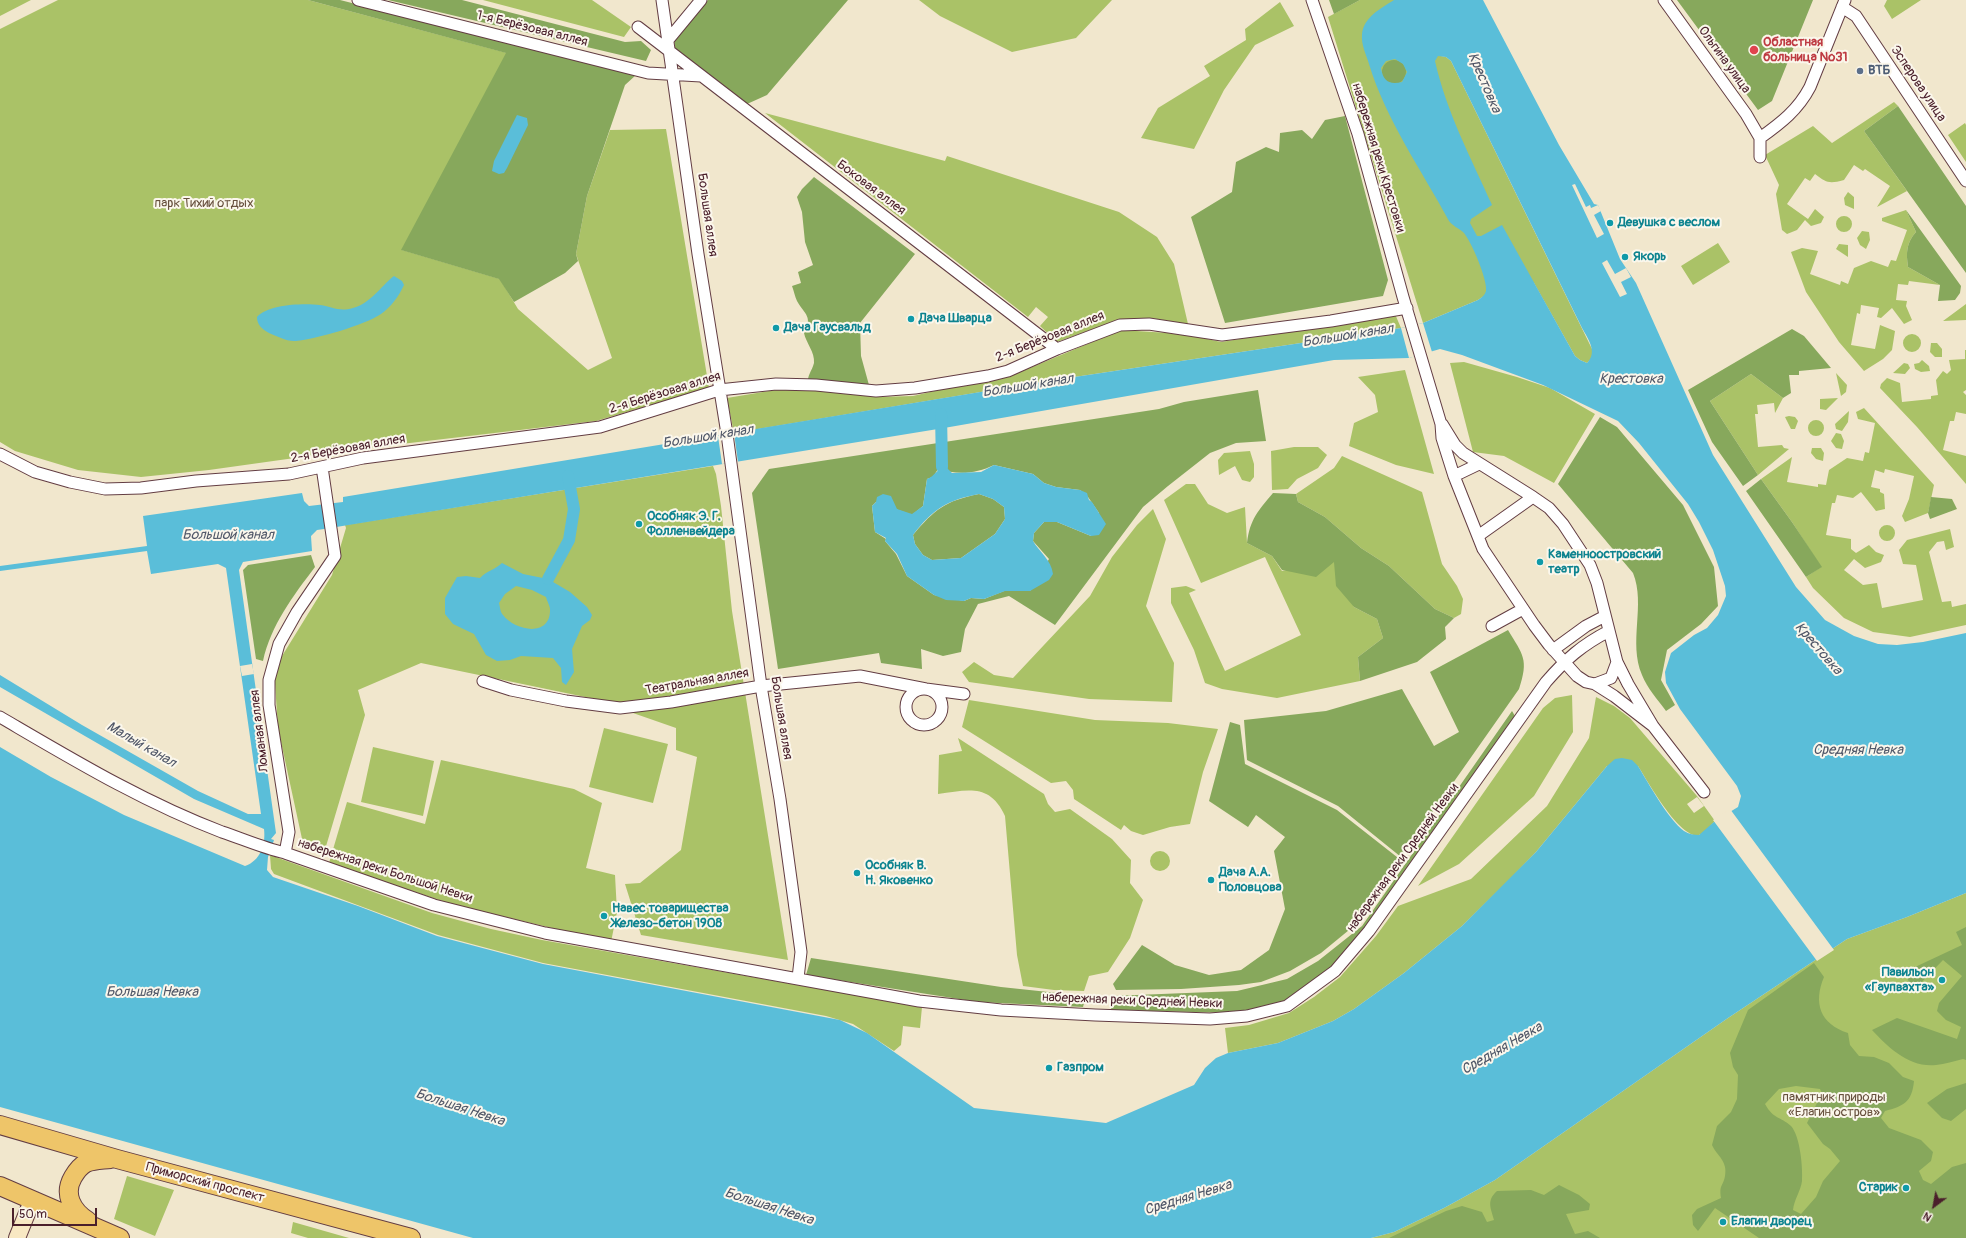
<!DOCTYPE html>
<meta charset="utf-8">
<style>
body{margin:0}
#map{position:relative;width:1966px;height:1238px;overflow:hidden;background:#f1e7cd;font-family:Pangolin,sans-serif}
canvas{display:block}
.north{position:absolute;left:1914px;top:1186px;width:40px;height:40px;-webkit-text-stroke:3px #fbf7ec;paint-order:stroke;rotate:212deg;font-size:11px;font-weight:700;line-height:16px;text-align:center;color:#4a1f2b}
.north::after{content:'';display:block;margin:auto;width:14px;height:18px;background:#4a1f2b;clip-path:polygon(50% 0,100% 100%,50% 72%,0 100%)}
.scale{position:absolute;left:12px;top:1208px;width:85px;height:18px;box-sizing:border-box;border:2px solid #4a1f2b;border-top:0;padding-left:5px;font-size:12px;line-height:14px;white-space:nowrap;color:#4a1f2b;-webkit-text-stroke:3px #fbf7ec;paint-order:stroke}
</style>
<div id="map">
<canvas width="1966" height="1238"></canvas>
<div class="north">N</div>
<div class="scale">50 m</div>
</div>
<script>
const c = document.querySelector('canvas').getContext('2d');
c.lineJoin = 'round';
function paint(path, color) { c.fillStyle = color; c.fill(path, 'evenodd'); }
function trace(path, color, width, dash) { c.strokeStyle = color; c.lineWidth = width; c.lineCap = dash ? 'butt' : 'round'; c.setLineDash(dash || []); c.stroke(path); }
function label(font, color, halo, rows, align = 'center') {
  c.font = font + ' Pangolin,sans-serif'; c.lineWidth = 4; c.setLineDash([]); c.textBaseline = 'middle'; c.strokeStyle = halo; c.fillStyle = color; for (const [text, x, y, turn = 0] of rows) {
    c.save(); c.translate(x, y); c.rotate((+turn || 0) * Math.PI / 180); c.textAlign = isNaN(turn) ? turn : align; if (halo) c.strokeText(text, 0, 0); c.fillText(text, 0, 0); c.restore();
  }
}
paint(new Path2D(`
 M0,0H31L0,16Z
 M58,0H308L507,53L402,250L500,279L518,309L588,370L612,358L576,254L587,196L610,130L666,129L709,388L596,421L359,449L209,470L141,477L78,470L15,451L0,442V29Z
 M483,0H592L631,27L624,37Z
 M919,0H1112L1076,38L1012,52L940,16Z
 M1360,0H1409L1441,56L1446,57L1451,61L1593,351L1592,358L1587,363L1580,360L1575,356L1534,283L1484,296L1478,300L1423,323L1328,17Z
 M1887,0H1921L1892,19L1884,6Z
 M1280,2L1294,26L1255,45L1224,90L1194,149L1141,138L1158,108L1210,76L1204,66L1246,40L1245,29Z
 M1894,102L1898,106L1864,131L1907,191L1877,207L1890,186L1865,169L1863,171L1854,165L1844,180C1829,184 1827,183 1815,174L1810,181L1805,178L1787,204L1808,219L1815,209L1824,217L1821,223L1811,226L1805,220L1797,230L1787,234L1782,230L1776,194L1779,185L1765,155L1813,126L1832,143Z
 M765,113L945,161L947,156L1119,212L1157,237L1174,264L1188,324L1151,318L1118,320L1057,342L1040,326L1048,317L1036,307L1028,317Z
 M1965,123L1966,125V162L1948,135Z
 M1848,192L1854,197V209L1845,205L1844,198Z
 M1906,210L1916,232C1906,243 1906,253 1908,267L1940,285L1909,281L1908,285L1898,284L1896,300L1907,301L1906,306L1912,320L1904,324L1892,308L1881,318L1877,317L1879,308L1861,305L1860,314L1857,313L1851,345L1875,349L1880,325L1895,331L1892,350L1883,359L1864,371L1839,342L1806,292L1791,252L1802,248L1818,251L1810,274L1840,285L1841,281L1848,284L1854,268L1871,261L1888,267L1891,260L1896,261L1907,230L1882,221V218Z
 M1836 224a8 8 0 1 1 16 0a8 8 0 1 1-16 0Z
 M1862,231L1869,232L1870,240L1866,249L1860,245L1857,238Z
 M1718,243L1730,262L1693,285L1681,266Z
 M1839,244L1848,245V257L1836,249Z
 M1966,304V320L1943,321Z
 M1395,314L1401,328L1041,382L734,433L727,398L775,390L815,389L878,397L913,396L1025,370L1121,330L1184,334L1221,342Z
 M1903 343a9 9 0 1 1 18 0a9 9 0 1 1-18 0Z
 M1931,343H1937L1942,349V357H1935L1930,352Z
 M1965,350H1966V390L1963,392L1966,395V414L1956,412L1954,421H1950L1943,450L1966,456V484L1917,427L1880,388L1881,384L1887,378L1900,383L1902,402L1931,399V396L1938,395L1936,380L1943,371L1947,374L1951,370L1949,360L1965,359Z
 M1922,360L1929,366L1930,371L1921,372L1915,369L1914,364L1919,363Z
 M1464,362L1517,377L1550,388L1595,414L1554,483L1504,456L1473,452L1450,363Z
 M1904,363L1908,364L1910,368L1905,374L1893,373Z
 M1405,370L1434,474L1396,465L1349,446L1354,423L1378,412L1375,395L1358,377Z
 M1836,373L1847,385L1846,392L1841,396Z
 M1751,374L1783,398L1775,413L1774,403L1757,405L1758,414H1755L1758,447L1782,445L1784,448L1789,449L1758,475L1710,401Z
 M1838,398L1826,410L1820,409V399Z
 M1864,408L1934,485L1928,513L1905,522L1902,516L1909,499L1914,476L1885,469L1884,473L1875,470L1871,487L1880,489V492L1884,494L1885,509L1876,511L1861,492L1853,498L1837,495L1835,503H1832L1826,535L1851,539V549L1856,553L1869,545L1876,552L1884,555L1881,562L1865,568L1854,559L1844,570L1863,585L1877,583L1882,608L1923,600L1916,565L1903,564L1899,550L1907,540L1950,529L1954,547L1946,550L1944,541L1937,542L1929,552L1942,602L1951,601L1952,607L1966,604V625L1910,637L1873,632L1844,618L1813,588L1806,577L1821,567L1792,522L1761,479L1792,457L1787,482L1818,487V484L1826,485L1829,470L1847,458L1863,461L1865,452L1869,453L1875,423L1858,419L1856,412Z
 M1849,411L1848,422L1842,431L1836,429L1835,424Z
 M1789,416L1795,417L1798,421L1795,429H1791L1785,417Z
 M1808 428a8 8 0 1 1 16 0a8 8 0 1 1-16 0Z
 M1836,433L1841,434L1844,441L1842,449L1836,448L1831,441Z
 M1294,447H1318L1327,455L1318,468L1297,479L1288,489L1272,490L1271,451Z
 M1812,448H1821L1824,453L1823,461L1816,459L1811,453Z
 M1250,451L1254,464V477L1250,482L1242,480L1235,466L1219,475L1218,460L1224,453Z
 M1342,456L1422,492L1442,564L1457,586L1463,599L1461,614L1454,618L1435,609L1389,566L1361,548L1325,517L1298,502L1296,494L1334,468Z
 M713,466L716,474L721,506L732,611L788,960L641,935L625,884L640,883L681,850L697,757L676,750V728L590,698L421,663L358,690L365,715L324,853L304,848L278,728L274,669L332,575L346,528L345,525Z
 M1186,484H1195L1208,504L1227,513L1245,507L1247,543L1272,556L1282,571L1334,561L1354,607L1377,619L1383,638L1358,657L1360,681L1277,698L1222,689L1205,683L1194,650L1171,603V588L1186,586L1196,590L1189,593L1225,671L1301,635L1265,557L1201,583L1164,500Z
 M1153,509L1166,539L1146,606L1174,663L1172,702L1089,699L969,682L962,672L974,662L994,675L1013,678L1090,596L1112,557L1137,525Z
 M1879 533a8 8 0 1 1 16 0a8 8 0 1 1-16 0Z
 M1572,695L1573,732L1534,796L1459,864L1418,886L1543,708L1555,698Z
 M1596,697L1614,706L1630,718L1697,796L1715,821C1711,825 1705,833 1699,835C1680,840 1647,780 1638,766H1607L1536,852L1509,880L1462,926L1404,973L1354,1009L1333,1021L1278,1043L1228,1053L1225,1028L1249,1025L1289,1013L1314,997L1340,977L1376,936L1398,906L1471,879L1547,806L1589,738ZM1697,797L1704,806L1694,813L1687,804Z
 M969,700L1095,720L1168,723L1218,729L1203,772L1190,824L1170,827L1143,835L1131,831L1124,825L1121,830L1074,799L1073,790L1066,781L1051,783L962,727Z
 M604,728L668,744L653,803L589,787Z
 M958,738L1044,794L1048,804L1055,812L1070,809L1112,839L1131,860L1130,883L1143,900L1130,938L1108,972L1089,976L1084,991L1054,990L1023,986L1017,955L1005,816C990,783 968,790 938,794L939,755L962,751Z
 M373,747L434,761L423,816L361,802Z
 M441,760L574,789L602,803L586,868L615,875L617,912L611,942L451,904L329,863L347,802L425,824Z
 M1150 861a10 10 0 1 1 20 0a10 10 0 1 1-20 0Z
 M270,855L432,913L491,929L542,940L922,1007L920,1028L903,1026L901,1045L894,1051L853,1024L826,1016L543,963L438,935L274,874L271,869Z
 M1966,893V1238H1371L1394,1232L1444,1208L1495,1180L1728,1018L1847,939L1907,917Z
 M127,1176L174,1190L155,1236L114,1219Z
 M293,1222L349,1238H308L291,1233Z`), '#aac267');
paint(new Path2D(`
 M308,0H340L636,75L625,85L587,196L576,254L578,261L565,273L514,302L499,279L401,250L506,53Z
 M388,0H462L625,42L641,41L651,50L646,61Z
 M708,0H848L767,95L747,104L675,48L674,40Z
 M1329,0H1360L1334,14Z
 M1677,0H1813L1772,101L1758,110Z
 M1382 72a12 12 0 1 1 24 0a12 12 0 1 1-24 0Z
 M1898,106L1966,206V273L1864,131Z
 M1345,116L1388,280L1383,296L1225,323L1191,217L1232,192L1236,162L1266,147L1279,152L1280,133L1302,130L1312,139L1325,120Z
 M814,177L915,254L860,323L861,356L872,396L815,389L808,384C807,375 812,371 814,363C815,352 806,343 804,333C813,316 805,315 797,301C795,297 794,291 792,286L801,283L798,272L813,265L805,242L802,212L797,197L802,189Z
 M1906,210L1961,286L1960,293L1955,300L1938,301L1940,285L1908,267C1906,253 1906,243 1916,232Z
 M1792,329L1804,336L1831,368L1799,371V375H1789L1791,393L1783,398L1751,374L1710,401L1758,475L1743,486L1712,442L1688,390Z
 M1258,390L1266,441L1236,443L1210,453L1168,486L1143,507L1055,625L1009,596L978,604L965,629L961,652L943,656L921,649L922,669L881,663L879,653L778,669L752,493L769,469L1159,409L1184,402ZM994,465L1033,474L1044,483L1056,487L1080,490L1088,497L1099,513L1091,536L1057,522H1044L1034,533L1033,541L1049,559L1030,591H1004L984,599L971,598L964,601L934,595L907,576L896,554L885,541L886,539L875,532L872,506L876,502L912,515L923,506L927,479L933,477L938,469C957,475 976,474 994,465Z
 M1600,417L1617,427L1683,505L1714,567L1718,606L1701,624L1667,650L1661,680L1675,705L1666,711C1658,700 1647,688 1642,675C1628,642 1646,605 1633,573L1558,484Z
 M1761,479L1792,522L1822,567L1806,577L1746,491Z
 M1273,493L1296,494L1298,502L1325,517L1361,548L1389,566L1435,609L1454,618L1445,627L1446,639L1417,662L1360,681L1358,657L1383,638L1377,619L1354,607L1336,586L1334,562L1316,577L1282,570L1272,556L1247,543C1250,519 1258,511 1273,493Z
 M979,494L993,499L1004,507L1005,519L995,534L961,558L932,560L923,555L915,544L913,535C935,509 945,501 979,494Z
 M1931,497L1952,499L1957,509L1930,519L1928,513Z
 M311,555L315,567C293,596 271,625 263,661L256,659L243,570L248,565Z
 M1508,630C1523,655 1529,659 1519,689L1401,857L1338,806L1247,760L1244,720L1326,711L1402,689L1434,746L1459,732L1430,672Z
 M1512,711L1515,716L1365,931L1331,967L1282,1003L1235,1013L1111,1010V996L1237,991L1287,979L1318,961L1362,926Z
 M1230,722L1240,725L1245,764L1337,810L1402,861L1360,921L1321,953L1290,971L1261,982L1239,985L1181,989L1116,990L1113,984L1142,945L1175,965L1209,975L1241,970L1269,950L1285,909L1274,851L1285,837L1256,815L1248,827L1209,801Z
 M1966,927V1060L1963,1059C1954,1061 1945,1064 1936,1065C1909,1068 1888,1047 1872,1030L1897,1018L1957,1039L1961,1027L1946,1020L1937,1011L1939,1003L1962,976L1943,960L1915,989C1908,982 1903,975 1913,968L1962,945L1956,932Z
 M811,958L1001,987L1086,996L1083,1007L978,1002L806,975Z
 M1814,963L1824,977C1813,1003 1820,1024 1848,1033L1850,1045L1859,1056L1874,1057L1889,1063L1903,1077L1914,1081C1912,1102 1904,1106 1885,1111L1881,1118L1889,1128L1921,1140L1933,1152L1931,1161L1919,1171L1923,1180L1931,1184L1952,1167L1966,1163V1238H1759L1715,1208L1698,1231L1693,1225L1692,1215L1697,1209L1721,1198C1719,1184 1723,1187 1725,1176C1728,1161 1717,1156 1712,1145L1717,1126L1731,1112L1737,1099L1738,1075L1733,1067L1730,1053L1748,1010ZM1796,1086L1820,1089L1824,1098L1817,1103L1807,1123L1823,1144L1830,1149L1840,1161L1823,1181L1816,1197L1801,1214L1793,1210C1794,1200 1801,1190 1802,1181C1803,1167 1800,1136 1791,1126C1780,1116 1774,1120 1765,1104L1779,1089Z
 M1966,1083V1109L1951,1121L1942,1118L1927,1103L1947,1089Z
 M1559,1185L1579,1195L1590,1204L1589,1210L1566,1214L1575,1234L1588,1231L1600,1238H1389L1446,1211L1462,1206L1482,1212L1487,1222L1494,1220C1491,1208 1486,1201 1497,1191L1531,1190L1544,1195Z`), '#87a85c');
paint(new Path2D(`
 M1394,0H1483L1559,145L1594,204L1598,205L1620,259L1636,283L1713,455L1796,587L1825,620L1854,636L1878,644L1897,645L1923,642L1966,633V893L1907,917L1847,939L1728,1018L1495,1180L1444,1208L1394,1232L1371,1238H473L0,1107V747L51,777L124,815L245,866C260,861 266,845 264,829L194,799L0,687V675L82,725L198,791L248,814H261L226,568L218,564L151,574L147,551L0,571V566L147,546L143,516L302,493L304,501L309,506L343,502V497L1041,382L1401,328L1423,323L1478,300C1482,297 1485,295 1486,291C1488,281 1471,240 1463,232C1458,228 1453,226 1449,221C1421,169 1386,120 1369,64C1366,54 1361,45 1362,34C1364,17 1380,9 1394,0ZM1438,56L1446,57L1451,61L1582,328C1588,339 1598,352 1587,363L1580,360L1575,356L1502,225L1481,236H1477L1470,223L1471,219L1492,205C1471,158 1446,111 1435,61ZM1395,59L1403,64L1407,72L1402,82C1389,85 1383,81 1381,68L1386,61ZM1440,349L1462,355L1543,385L1618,421L1639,443L1688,504L1699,522L1713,550L1725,586L1726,596L1718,615L1707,628L1694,635L1671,653L1665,672L1666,683L1680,709L1737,786L1741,796L1738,807L1715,821L1699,835C1694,835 1689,834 1684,831C1668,819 1649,784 1638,766L1632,760L1622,758L1615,759L1607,766L1536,852L1462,926L1404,973L1354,1009L1333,1021L1278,1043L1228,1053L1216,1058L1205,1068L1194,1085L1106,1123L974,1108L867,1033L840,1020L543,964L437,936L358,906L273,877L267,870L268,857L274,840L271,839L276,833L239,570L243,562L312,551L311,536L317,530L324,529L944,428L1334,360L1409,358Z
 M517,115L527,118L528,125L507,168L504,173L499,174L492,171L494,161Z
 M394,276L402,281L404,285C399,296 391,307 381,314C365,325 316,339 296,341C287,342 277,336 269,333C262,329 257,325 257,317C268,304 304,303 320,305C333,307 339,312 353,308C371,303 380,287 394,276Z
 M994,465L1033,474L1044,483L1056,487L1080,490L1087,493L1089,500L1092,502L1106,524L1099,535L1091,536L1057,522H1044L1034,533L1033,541C1040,553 1051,559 1053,574L1049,580L1030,591H1005L984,599L971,598L964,601L946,600L934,595L907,576L897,554L885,541L886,538L875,532L872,506L876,502L877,497L883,494L891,496L897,509L912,514L923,506L927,479C935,476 937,469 945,466L952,473L981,472ZM979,494L993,499L1004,507L1005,519L995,534L961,558L932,560L923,555L915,544L913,535C933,509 947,500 979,494Z
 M502,563L523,574L548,579L570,592L587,607L592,615L590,620L582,626L572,649L574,672L566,685L562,682L561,668L553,658L521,656L510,660L497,661L486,655L474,634L453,624L445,614V598L457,577L466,576L480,578C486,571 495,570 502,563ZM516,586L532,590L546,597C547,601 550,606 550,609C551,638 515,631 503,615C500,612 500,606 499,603L505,594Z`), '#5abed9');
paint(new Path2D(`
 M1575,184L1586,207L1590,205L1591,208L1598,205L1601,211L1594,215L1604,234L1597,238L1572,185Z
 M1607,260L1615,274L1626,268L1631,277L1621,282L1627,294L1620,297L1602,263Z
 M1423,323L1432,352L1409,358L1401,328Z
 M734,433L738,462L722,464L718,436Z
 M252,664L254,674L242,676L240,666Z
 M1730,809L1834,950L1817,961L1713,820Z`), '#f1e7cd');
trace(new Path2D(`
 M941,414L942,467
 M548,579L569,540L574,509L568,476`), '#5abed9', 12);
const street = new Path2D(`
 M358,0L648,73L701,76
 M662,0L698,254L727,434L761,686L780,799L801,952L798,978
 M1312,0L1358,134L1403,297L1441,424L1442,438L1454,476L1483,549L1534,625L1549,645L1577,676L1586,682L1595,684L1614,696L1653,726
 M1664,0L1746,114L1760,138V157
 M1842,7L1856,16L1966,181
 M638,27L1057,349
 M668,40L701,0
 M1760,138C1781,123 1798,110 1810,87L1845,0
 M1442,424L1455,445L1463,453L1533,497L1549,508L1563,524L1590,565L1597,583L1617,662L1628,684L1653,726L1704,792
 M0,454L35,472L70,482L105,489L141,488L196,481L289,474L363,458L600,427L719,390L776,384L816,385L876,391L915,388L988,376L1008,371L1057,349L1120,325L1149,324L1222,335L1331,321L1407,308
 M1454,476L1479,464
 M1478,536L1533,497
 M1492,626L1523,609
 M1553,650L1586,626L1605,616
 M483,681L511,690L566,701L620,708L671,702L761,686L860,676L926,689L964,694
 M1595,684L1611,678L1617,662
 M906 707a18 18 0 1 1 36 0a18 18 0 1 1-36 0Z
 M0,717C72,759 143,802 222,832C243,839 263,848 285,853L434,905L545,933L919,1001L1001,1010L1095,1015L1210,1019L1247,1016L1287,1006L1335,971L1369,931L1546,682C1566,659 1582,645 1609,631
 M285,853L289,832L269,705V680L279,644L297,612L335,556L322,467`);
const secondary = new Path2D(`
 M17,1238L32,1201`);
const primary = new Path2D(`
 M0,1125L117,1159L411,1238
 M0,1186L120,1238
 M88,1221C72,1211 63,1194 73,1177C76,1172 80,1166 86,1163C93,1160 102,1160 110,1159`);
trace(street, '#633d43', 13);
trace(secondary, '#633d43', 18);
trace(primary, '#633d43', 20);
trace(street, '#fff', 11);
trace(secondary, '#f8e8c3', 16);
trace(primary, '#eec569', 18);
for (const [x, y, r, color] of [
 [1754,50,5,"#e0444e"],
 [1860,71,4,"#5c6f8a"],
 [1610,223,4,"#0f9aa8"],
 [1625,257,4,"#0f9aa8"],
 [911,319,4,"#0f9aa8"],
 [776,328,4,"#0f9aa8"],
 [639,524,4,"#0f9aa8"],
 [1540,562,4,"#0f9aa8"],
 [857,873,4,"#0f9aa8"],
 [1211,880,4,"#0f9aa8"],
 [604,916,4,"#0f9aa8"],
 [1942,980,4,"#0f9aa8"],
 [1049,1068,4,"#0f9aa8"],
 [1906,1188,4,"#0f9aa8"],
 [1723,1222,4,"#0f9aa8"]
]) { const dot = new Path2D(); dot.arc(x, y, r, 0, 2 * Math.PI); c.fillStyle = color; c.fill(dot); trace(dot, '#fbf7ec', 1.5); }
label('13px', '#4a1f2b', '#fbf7ec', [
 ["1-я Берёзовая аллея",532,29,14],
 ["Ольгина улица",1724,60,54],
 ["Эсперова улица",1918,84,56],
 ["набережная реки Крестовки",1378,158,73],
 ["Боковая аллея",871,188,37],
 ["Большая аллея",707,215,82],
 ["2-я Берёзовая аллея",1050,337,-22],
 ["2-я Берёзовая аллея",665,393,-17],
 ["2-я Берёзовая аллея",348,449,-10],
 ["Театральная аллея",697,682,-10],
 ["Большая аллея",781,718,81],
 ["Ломаная аллея",260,731,-97],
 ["набережная реки Средней Невки",1403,858,-54],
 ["набережная реки Большой Невки",385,871,18],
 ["набережная реки Средней Невки",1132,1001,2],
 ["Приморский проспект",205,1183,15]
]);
label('bold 13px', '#be3a42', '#fbf7ec', [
 ["Областная",1763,43],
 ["больница №31",1763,58]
], 'left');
label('bold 13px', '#4e5e75', '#fbf7ec', [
 ["ВТБ",1868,71]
], 'left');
label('13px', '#67503d', '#fbf7ec', [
 ["парк Тихий отдых",204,204],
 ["памятник природы",1834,1098],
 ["«Елагин остров»",1834,1113]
]);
label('bold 13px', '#0d838f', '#fbf7ec', [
 ["Девушка с веслом",1618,223],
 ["Якорь",1633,257],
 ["Дача Шварца",919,319],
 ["Дача Гаусвальд",784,328],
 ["Особняк Э. Г.",647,517],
 ["Фолленвейдера",647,532],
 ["Каменноостровский",1548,555],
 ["театр",1548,570],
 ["Особняк В.",865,866],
 ["Н. Яковенко",865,881],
 ["Дача А.А.",1219,873],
 ["Половцова",1219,888],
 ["Навес товарищества",612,909],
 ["Железо-бетон 1908",612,924],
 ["Павильон",1934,973,"right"],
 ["«Гаупвахта»",1934,988,"right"],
 ["Газпром",1057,1068],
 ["Старик",1898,1188,"right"],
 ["Елагин дворец",1731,1222]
], 'left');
label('italic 14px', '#505768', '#fbf7ec', [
 ["Крестовка",1484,83,67],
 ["Большой канал",1348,336,-9],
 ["Крестовка",1631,379],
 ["Большой канал",1028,386,-9],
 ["Большой канал",708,437,-9],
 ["Большой канал",228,535],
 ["Крестовка",1818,649,49],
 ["Малый канал",141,745,30],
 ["Средняя Невка",1858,750],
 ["Большая Невка",152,992],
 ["Средняя Невка",1502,1049,-30],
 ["Большая Невка",460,1108,18],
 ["Средняя Невка",1188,1198,-17],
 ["Большая Невка",769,1207,18]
]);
</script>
